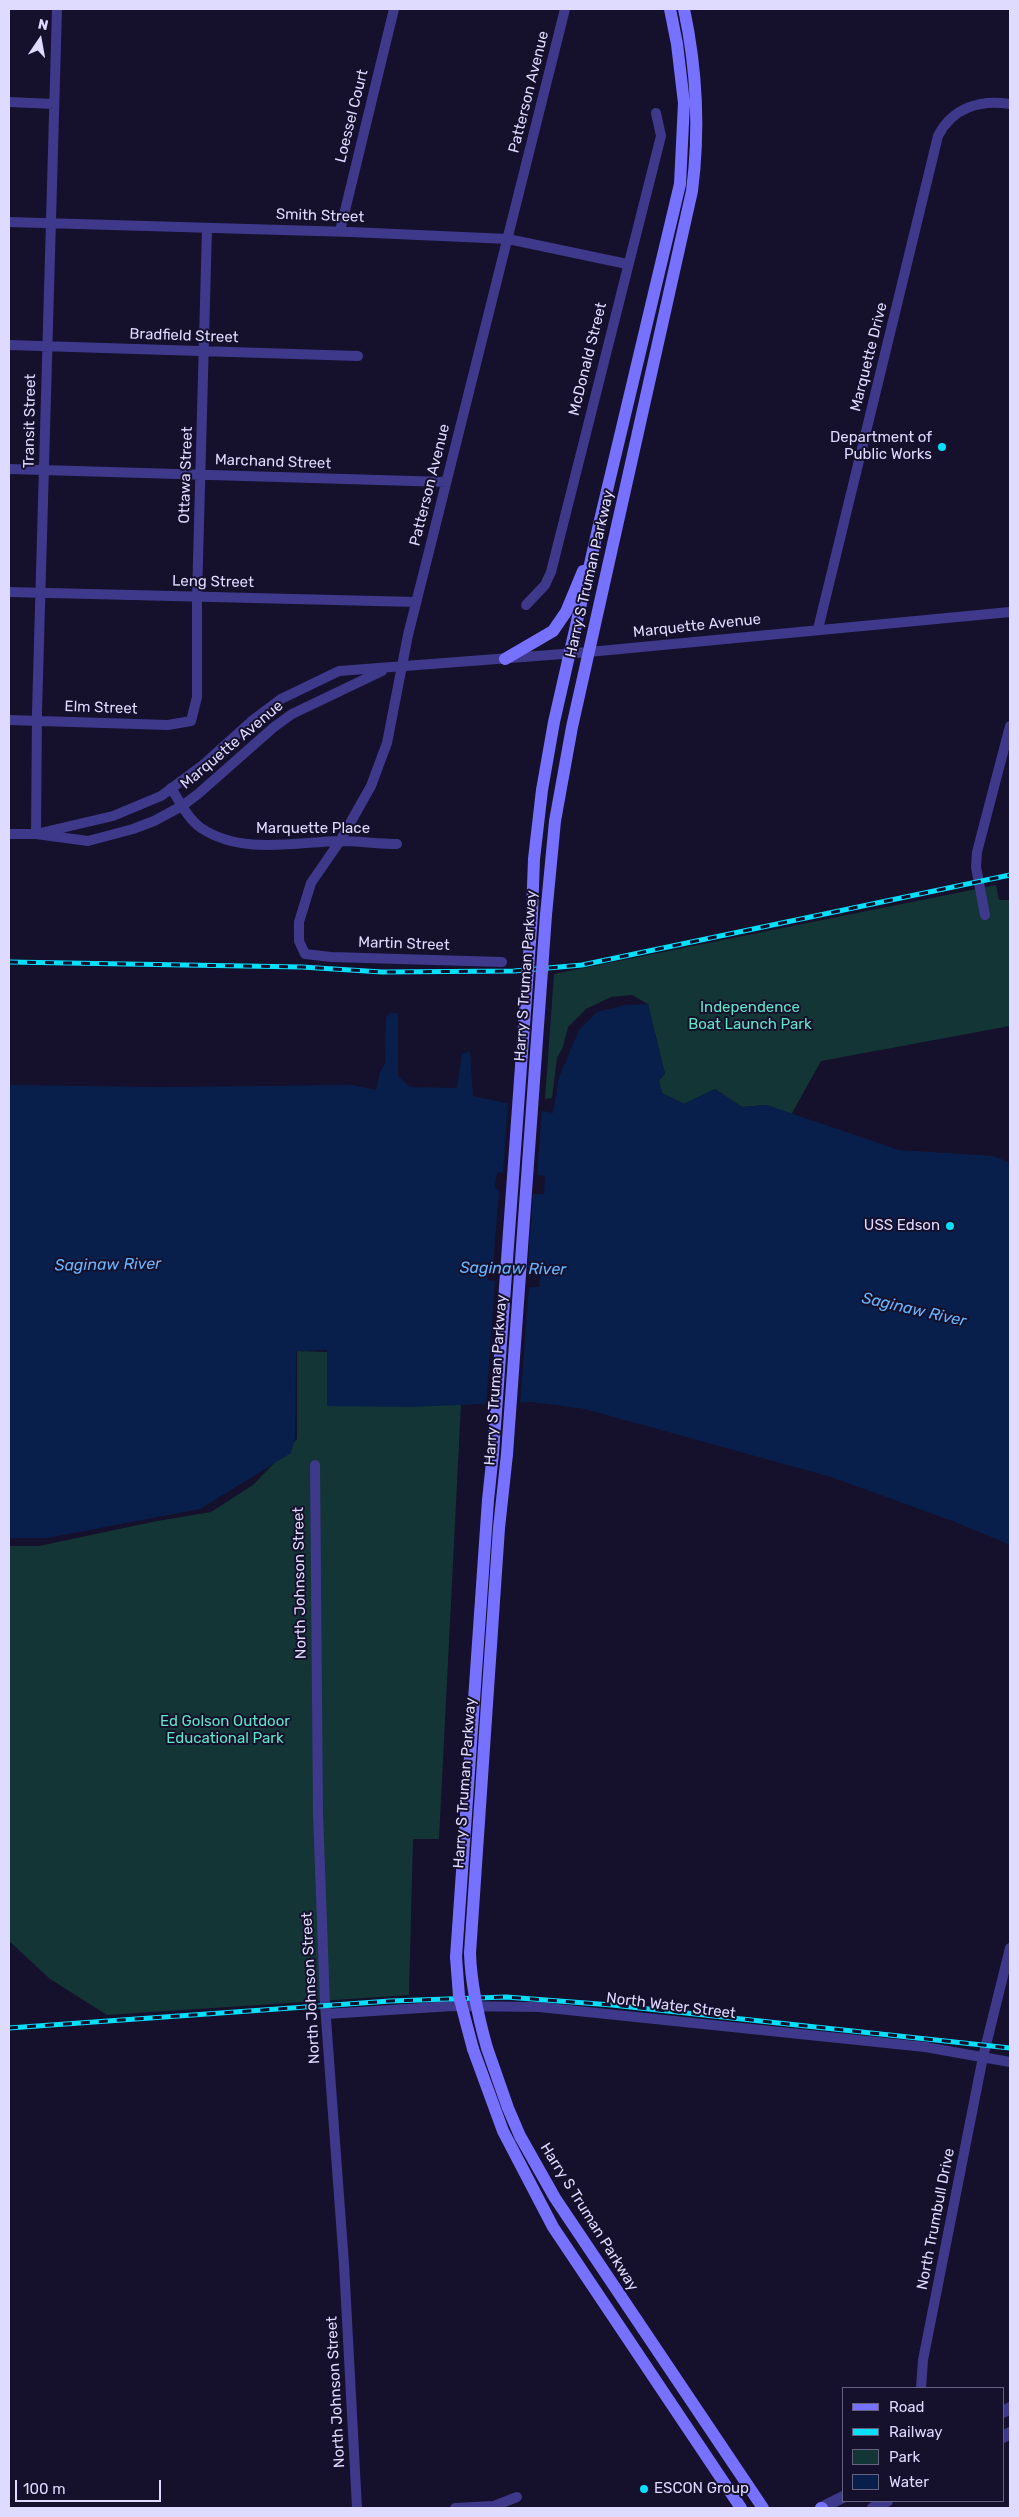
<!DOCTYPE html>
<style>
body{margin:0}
#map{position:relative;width:1019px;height:2517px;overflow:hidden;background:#15102b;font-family:Rubik,sans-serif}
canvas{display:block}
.frame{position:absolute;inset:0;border:10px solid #dfdaff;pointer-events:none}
.legend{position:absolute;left:842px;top:2387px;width:162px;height:115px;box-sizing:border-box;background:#15102b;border:1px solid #666180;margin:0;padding:6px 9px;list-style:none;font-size:15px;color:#dfdaff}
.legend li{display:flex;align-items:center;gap:10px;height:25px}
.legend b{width:25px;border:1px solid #666180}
.north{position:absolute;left:15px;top:15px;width:50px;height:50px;-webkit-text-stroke:4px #15102b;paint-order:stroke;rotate:12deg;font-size:14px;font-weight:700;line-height:20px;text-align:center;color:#dfdaff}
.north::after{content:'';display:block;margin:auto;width:18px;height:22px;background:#dfdaff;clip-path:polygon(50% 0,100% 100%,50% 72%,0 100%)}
.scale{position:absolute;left:15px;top:2480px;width:146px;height:22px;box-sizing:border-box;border:2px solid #dfdaff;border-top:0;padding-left:6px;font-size:15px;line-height:18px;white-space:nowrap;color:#dfdaff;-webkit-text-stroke:4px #15102b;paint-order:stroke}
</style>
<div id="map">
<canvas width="1019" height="2517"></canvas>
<div class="frame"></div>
<ul class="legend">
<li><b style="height:6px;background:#7771ff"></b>Road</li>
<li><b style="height:6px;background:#06e0ff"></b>Railway</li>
<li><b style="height:14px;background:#133535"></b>Park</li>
<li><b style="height:14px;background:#091f4b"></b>Water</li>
</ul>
<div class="north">N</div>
<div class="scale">100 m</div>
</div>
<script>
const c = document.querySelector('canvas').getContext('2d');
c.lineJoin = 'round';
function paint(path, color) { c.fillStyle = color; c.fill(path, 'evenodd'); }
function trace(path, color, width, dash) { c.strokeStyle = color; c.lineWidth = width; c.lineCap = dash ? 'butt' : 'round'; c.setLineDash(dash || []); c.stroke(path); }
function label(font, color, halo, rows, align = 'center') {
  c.font = font + ' Rubik,sans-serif'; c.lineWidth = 4; c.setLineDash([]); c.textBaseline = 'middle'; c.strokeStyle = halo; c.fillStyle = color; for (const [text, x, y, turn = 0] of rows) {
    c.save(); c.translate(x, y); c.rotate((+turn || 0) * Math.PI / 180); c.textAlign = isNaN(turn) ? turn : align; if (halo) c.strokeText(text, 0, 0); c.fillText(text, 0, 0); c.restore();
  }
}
paint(new Path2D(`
 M996,885L999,900H1010V1026L821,1061L791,1115L767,1105L742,1107L715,1089L684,1104L662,1093L659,1080L665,1074L648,1004L632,995L611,997L586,1009L568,1027L563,1047L557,1058L552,1098L545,1099L554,974Z
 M297,1351L327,1352V1406L461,1405L439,1839H413L409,1995L107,2015L50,1979L9,1941V1546H39L157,1521L211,1512L253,1485L297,1439Z`), '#133535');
paint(new Path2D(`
 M648,1004L665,1074L659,1080L662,1093L684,1104L715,1089L742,1107L767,1105L899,1150L994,1156L1010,1163V1545L955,1522L831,1477L585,1409L532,1402L409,1407L327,1406V1350L296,1351L295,1439L291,1453L200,1509L47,1538H9V1085L162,1087L353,1085L376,1090L380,1072L385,1063L386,1018L390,1012L398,1014V1076L410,1087L457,1088L462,1054L470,1051L473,1096L553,1113L559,1077L579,1030L597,1012L625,1005Z`), '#091f4b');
paint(new Path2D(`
 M508,1101L542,1108L537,1175L545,1176L544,1194H533L528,1268L541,1269L539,1287H529L520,1405L486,1406L495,1281L488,1280L489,1270L493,1266L499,1191L495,1187L496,1177L498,1172L503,1173Z`), '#15102b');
trace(new Path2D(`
 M9,102L54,104
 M9,222L351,232L508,239L627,264
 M340,231L394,9
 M9,345L358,356
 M9,469L446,482
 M9,592L416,602
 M526,605L545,585L551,572L661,136L656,113
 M818,629L938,136C952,108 980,99 1010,104
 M9,720L168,725L191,721L197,697V597L207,228
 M171,788C180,802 188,819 201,828C241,855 296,842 340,841C359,841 378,844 397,844
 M9,834H36L88,841L133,829L154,821L182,806L198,794L274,727L292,714L382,671
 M36,834L113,816L161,796L203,765L253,720L281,699L339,671L589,652L1010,612
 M36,834L37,712L57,9
 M985,915L976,867L977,852L1010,726
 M502,962L331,957L305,954L299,941V922L311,883L340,841L371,786L387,743L408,635L565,9
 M315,1465L318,1813L325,2005L344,2264L357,2508
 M326,2014L453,2006L539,2007L925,2047L1010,2062
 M921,2388L923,2360L983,2057L1010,1948
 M455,2508L494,2506L517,2497`), '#3e398b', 10);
trace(new Path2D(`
 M1003,2412L1010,2408
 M1003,2437L1010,2433
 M821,2508L843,2497
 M873,2508L887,2501`), '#3e398b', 12);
trace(new Path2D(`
 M505,659L553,631L566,612L583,571
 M532,914L534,859L542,790L554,722L600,520L680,184L684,103L677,44L670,9
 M546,915L555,821L572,727L692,191C700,129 697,70 684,9
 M470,1953L499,1528L507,1454
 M456,1957L488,1500L493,1453
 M487,2048L508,2108L520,2136L555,2198L763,2508
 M473,2049L503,2131L553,2227L741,2508
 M821,2508H822`), '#7771ff', 12);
const rail = new Path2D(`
 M9,962L302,967L382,972L514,971L582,965L1010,875
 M9,2028L390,2001L506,1997L612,2005L1010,2048`);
trace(rail, '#06e0ff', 5);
trace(rail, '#15102b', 3, [9]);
trace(new Path2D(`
 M493,1453L532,914
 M507,1454L546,915
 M470,1953C471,1986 478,2016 487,2048
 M456,1957L459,1996L473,2049`), '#7771ff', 12);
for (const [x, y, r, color] of [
 [942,447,5,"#06e0ff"],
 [950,1226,5,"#06e0ff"],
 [644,2489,5,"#06e0ff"]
]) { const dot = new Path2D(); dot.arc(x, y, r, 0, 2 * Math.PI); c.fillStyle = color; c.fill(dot); trace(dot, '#15102b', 2); }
label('15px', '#dfdaff', '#15102b', [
 ["Patterson Avenue",529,92,-76],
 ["Loessel Court",352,116,-76],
 ["Smith Street",320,216,2],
 ["Bradfield Street",184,336,2],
 ["Marquette Drive",869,357,-76],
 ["McDonald Street",588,359,-76],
 ["Transit Street",30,421,-89],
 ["Marchand Street",273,462,2],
 ["Ottawa Street",186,475,-88],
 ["Patterson Avenue",430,485,-76],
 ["Harry S Truman Parkway",590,574,-77],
 ["Leng Street",213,582,1],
 ["Marquette Avenue",697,626,-6],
 ["Elm Street",101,708,2],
 ["Marquette Avenue",232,745,-40],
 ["Marquette Place",313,829],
 ["Martin Street",404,944,2],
 ["Harry S Truman Parkway",526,976,-86],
 ["Harry S Truman Parkway",496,1380,-86],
 ["North Johnson Street",300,1583,-91],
 ["Harry S Truman Parkway",465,1783,-86],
 ["North Johnson Street",311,1988,-93],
 ["North Water Street",671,2006,7],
 ["Harry S Truman Parkway",589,2217,58],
 ["North Trumbull Drive",936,2219,-79],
 ["North Johnson Street",336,2392,-93]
]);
label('15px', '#dfdaff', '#15102b', [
 ["Department of",932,438],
 ["Public Works",932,455],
 ["USS Edson",940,1226],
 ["ESCON Group",654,2489,"left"]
], 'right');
label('15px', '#60e5c6', '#15102b', [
 ["Independence",750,1008],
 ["Boat Launch Park",750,1025],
 ["Ed Golson Outdoor",225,1722],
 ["Educational Park",225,1739]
]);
label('italic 16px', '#68b5ff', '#15102b', [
 ["Saginaw River",108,1265,-1],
 ["Saginaw River",513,1269,1],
 ["Saginaw River",914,1310,13]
]);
</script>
